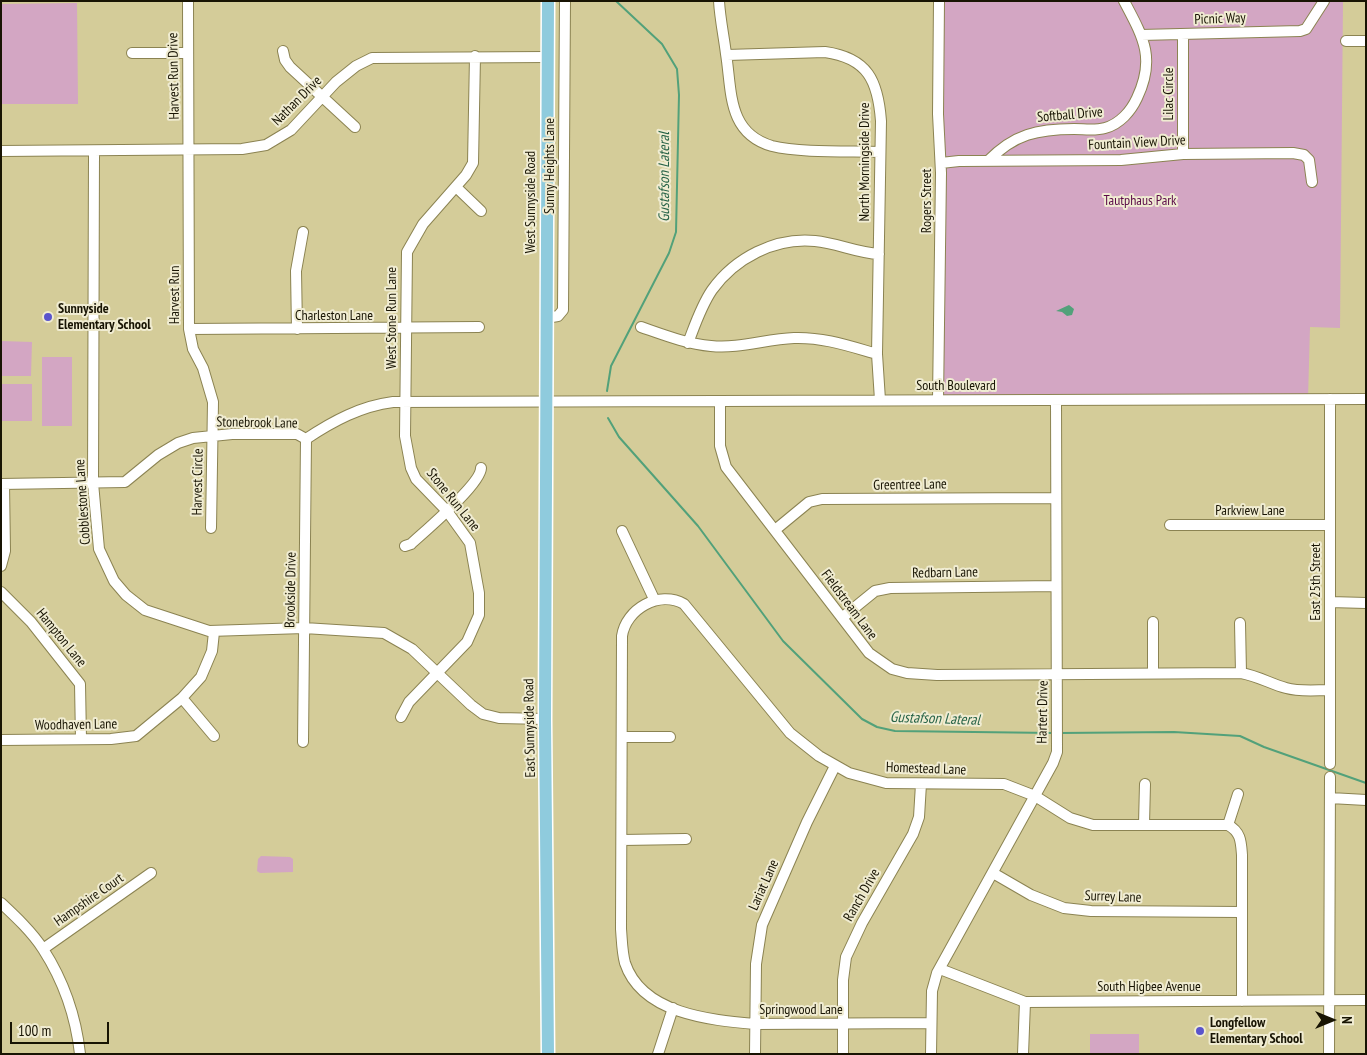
<!DOCTYPE html>
<style>
body{margin:0}
#map{position:relative;width:1367px;height:1055px;overflow:hidden;background:#d4cc99;font-family:"PT Sans Narrow",sans-serif}
canvas{display:block}
.frame{position:absolute;inset:0;border:2px solid #181403;pointer-events:none}
.north{position:absolute;left:1307px;top:995px;width:50px;height:50px;-webkit-text-stroke:4px #f0ecd2;paint-order:stroke;rotate:90deg;font-size:14px;font-weight:700;line-height:20px;text-align:center;color:#181403}
.north::after{content:'';display:block;margin:auto;width:18px;height:22px;background:#181403;clip-path:polygon(50% 0,100% 100%,50% 72%,0 100%)}
.scale{position:absolute;left:10px;top:1022px;width:99px;height:22px;box-sizing:border-box;border:2px solid #181403;border-top:0;padding-left:6px;font-size:15px;line-height:18px;white-space:nowrap;color:#181403;-webkit-text-stroke:4px #f0ecd2;paint-order:stroke}
</style>
<div id="map">
<canvas width="1367" height="1055"></canvas>
<div class="frame"></div>
<div class="north">N</div>
<div class="scale">100 m</div>
</div>
<script>
const c = document.querySelector('canvas').getContext('2d');
c.lineJoin = 'round';
function paint(path, color) { c.fillStyle = color; c.fill(path, 'evenodd'); }
function trace(path, color, width, dash) { c.strokeStyle = color; c.lineWidth = width; c.lineCap = dash ? 'butt' : 'round'; c.setLineDash(dash || []); c.stroke(path); }
function label(font, color, halo, rows, align = 'center') {
  c.font = font + ' "PT Sans Narrow",sans-serif'; c.lineWidth = 4; c.setLineDash([]); c.textBaseline = 'middle'; c.strokeStyle = halo; c.fillStyle = color; for (const [text, x, y, turn = 0] of rows) {
    c.save(); c.translate(x, y); c.rotate((+turn || 0) * Math.PI / 180); c.textAlign = isNaN(turn) ? turn : align; if (halo) c.strokeText(text, 0, 0); c.fillText(text, 0, 0); c.restore();
  }
}
paint(new Path2D(`
 M939,1H1343L1340,328L1310,327L1308,399L938,400Z
 M77,3L78,104H1V4Z
 M1,341L32,342L31,376H1Z
 M42,357H72V426H42Z
 M1,384H32V421H1Z
 M261,856L290,857L293,859V872L260,873L257,871L258,859Z
 M1090,1034H1139V1054H1090Z`), '#d3a6c3');
paint(new Path2D(`
 M1069,305L1074,309L1072,315L1067,316L1062,312L1056,311Z`), '#52a17a');
trace(new Path2D(`
 M607,391L611,366L669,253L676,232L679,95L677,69L662,44L616,1
 M608,418L619,437L698,526L783,641L862,719L877,727L895,731L1053,733
 M1060,733L1174,732L1240,736L1264,747L1366,783`), '#52a17a', 2);
const minor = new Path2D(`
 M188,1L189,329L193,349L203,368L213,402L211,528
 M719,1C720,19 724,37 726,54C732,91 727,133 772,146C800,153 850,151 880,152
 M1183,34V154
 M1141,35L1300,31L1306,29L1324,1
 M1346,41H1366
 M283,51L285,60L290,67L355,127
 M132,53H187
 M727,55L825,52C868,58 878,81 881,121L877,354L880,400
 M1,151L242,149L266,145L291,130L336,82L356,66L372,58L547,57
 M94,152L93,483L99,549L114,581L126,595L145,610L209,631L304,628L384,633L412,649L471,705L483,714L499,718L545,719
 M988,161C1014,134 1038,129 1074,129C1084,129 1095,131 1105,128C1120,124 1131,111 1137,98C1156,58 1143,37 1124,1
 M941,163L959,161L1121,160L1183,154L1293,153L1304,155L1309,160L1312,182
 M456,187L481,211
 M546,318L558,316L563,310L565,1
 M641,327C664,335 687,344 711,346C739,349 766,339 794,338C823,337 849,346 877,354
 M189,329L479,327
 M297,329L296,271L303,232
 M688,343C695,325 701,306 712,290C735,258 775,237 815,241C837,243 857,253 879,254
 M1330,399V764
 M938,400L941,173L938,114L939,1
 M720,402V446L726,467L869,653L892,669L907,673L937,675L1241,673C1258,676 1271,684 1286,688C1300,692 1316,690 1330,690
 M306,439C333,421 361,406 393,402L1366,399
 M1,484L125,482L158,455L178,443L193,438L232,434H297L306,439
 M1170,525H1330
 M775,530L809,502L822,499L1056,498
 M622,531L654,599
 M405,546L411,544C425,531 481,484 481,468
 M1,566L5,551L4,484
 M1,592L31,622L80,684L81,739
 M1330,602L1366,603
 M843,617L875,591L890,588L1056,586
 M1153,622V673
 M1240,623L1241,673
 M182,698L214,736
 M401,717L409,702L467,642L479,615V593L470,543L447,511L416,479L411,468L405,436L407,252L423,224L466,175L473,163L475,56
 M622,737H670
 M1,740L111,739L136,736L182,698L201,677L212,651L214,632
 M303,742L306,439
 M1330,798L1366,800
 M1144,824L1145,784
 M1228,825L1238,794
 M622,840L686,839
 M993,873L1031,895L1064,908L1091,911L1241,912
 M1,903C16,917 32,932 43,949C63,980 76,1017 80,1054
 M43,949L151,873
 M940,969L1025,1002L1366,1000
 M930,1023L755,1024C710,1020 642,1014 625,963C622,952 622,941 621,929L622,636C626,609 659,590 684,604L790,733L819,756L849,773L886,783L1004,784L1035,796L1070,818L1093,825H1228C1241,832 1241,842 1242,855V1001
 M658,1054L673,1008
 M755,1054L756,964L762,925L807,822L835,766
 M843,1054V980L846,957L862,923L913,834L919,817L921,784
 M931,1054L932,991L937,973L1053,763L1057,752L1056,400
 M1023,1054L1025,1002
 M1329,1054L1330,777`);
const major = new Path2D(`
 M548,1054L545,719L548,1`);
trace(minor, '#8b8352', 12);
trace(major, '#fff', 15);
trace(minor, '#fff', 10);
trace(major, '#8fcbdd', 12);
for (const [x, y, r, color] of [
 [48,317,5,"#5a54cc"],
 [1200,1031,5,"#5a54cc"]
]) { const dot = new Path2D(); dot.arc(x, y, r, 0, 2 * Math.PI); c.fillStyle = color; c.fill(dot); trace(dot, '#f0ecd2', 2); }
label('14px', '#181403', '#f0ecd2', [
 ["Picnic Way",1220,19,-2],
 ["Harvest Run Drive",174,76,-91],
 ["Lilac Circle",1169,94,-90],
 ["Nathan Drive",297,101,-45],
 ["Softball Drive",1070,115,-5],
 ["Fountain View Drive",1137,143,-3],
 ["North Morningside Drive",865,162,-90],
 ["Sunny Heights Lane",550,166,-90],
 ["Rogers Street",927,201,-90],
 ["West Sunnyside Road",531,202,-90],
 ["Harvest Run",175,295,-90],
 ["Charleston Lane",334,316],
 ["West Stone Run Lane",392,318,-90],
 ["South Boulevard",956,386],
 ["Stonebrook Lane",257,423,1],
 ["Harvest Circle",198,482,-89],
 ["Greentree Lane",910,485,-1],
 ["Stone Run Lane",453,500,51],
 ["Cobblestone Lane",83,502,-94],
 ["Parkview Lane",1250,511],
 ["Redbarn Lane",945,573,-1],
 ["East 25th Street",1316,582,-90],
 ["Brookside Drive",291,590,-89],
 ["Fieldstream Lane",849,605,53],
 ["Hampton Lane",61,638,51],
 ["Hartert Drive",1043,712,-89],
 ["Woodhaven Lane",76,725,-1],
 ["East Sunnyside Road",530,728,-91],
 ["Homestead Lane",926,769,2],
 ["Lariat Lane",764,885,-66],
 ["Ranch Drive",862,895,-60],
 ["Surrey Lane",1113,897,2],
 ["Hampshire Court",89,900,-35],
 ["South Higbee Avenue",1149,987],
 ["Springwood Lane",801,1010]
]);
label('14px', '#590846', '#f0ecd2', [
 ["Tautphaus Park",1140,201]
]);
label('bold 14px', '#181403', '#f0ecd2', [
 ["Sunnyside",58,309],
 ["Elementary School",58,325],
 ["Longfellow",1210,1023],
 ["Elementary School",1210,1039]
], 'left');
label('italic 15px', '#276347', '#f0ecd2', [
 ["Gustafson Lateral",665,177,-90],
 ["Gustafson Lateral",935,719,2]
]);
</script>
